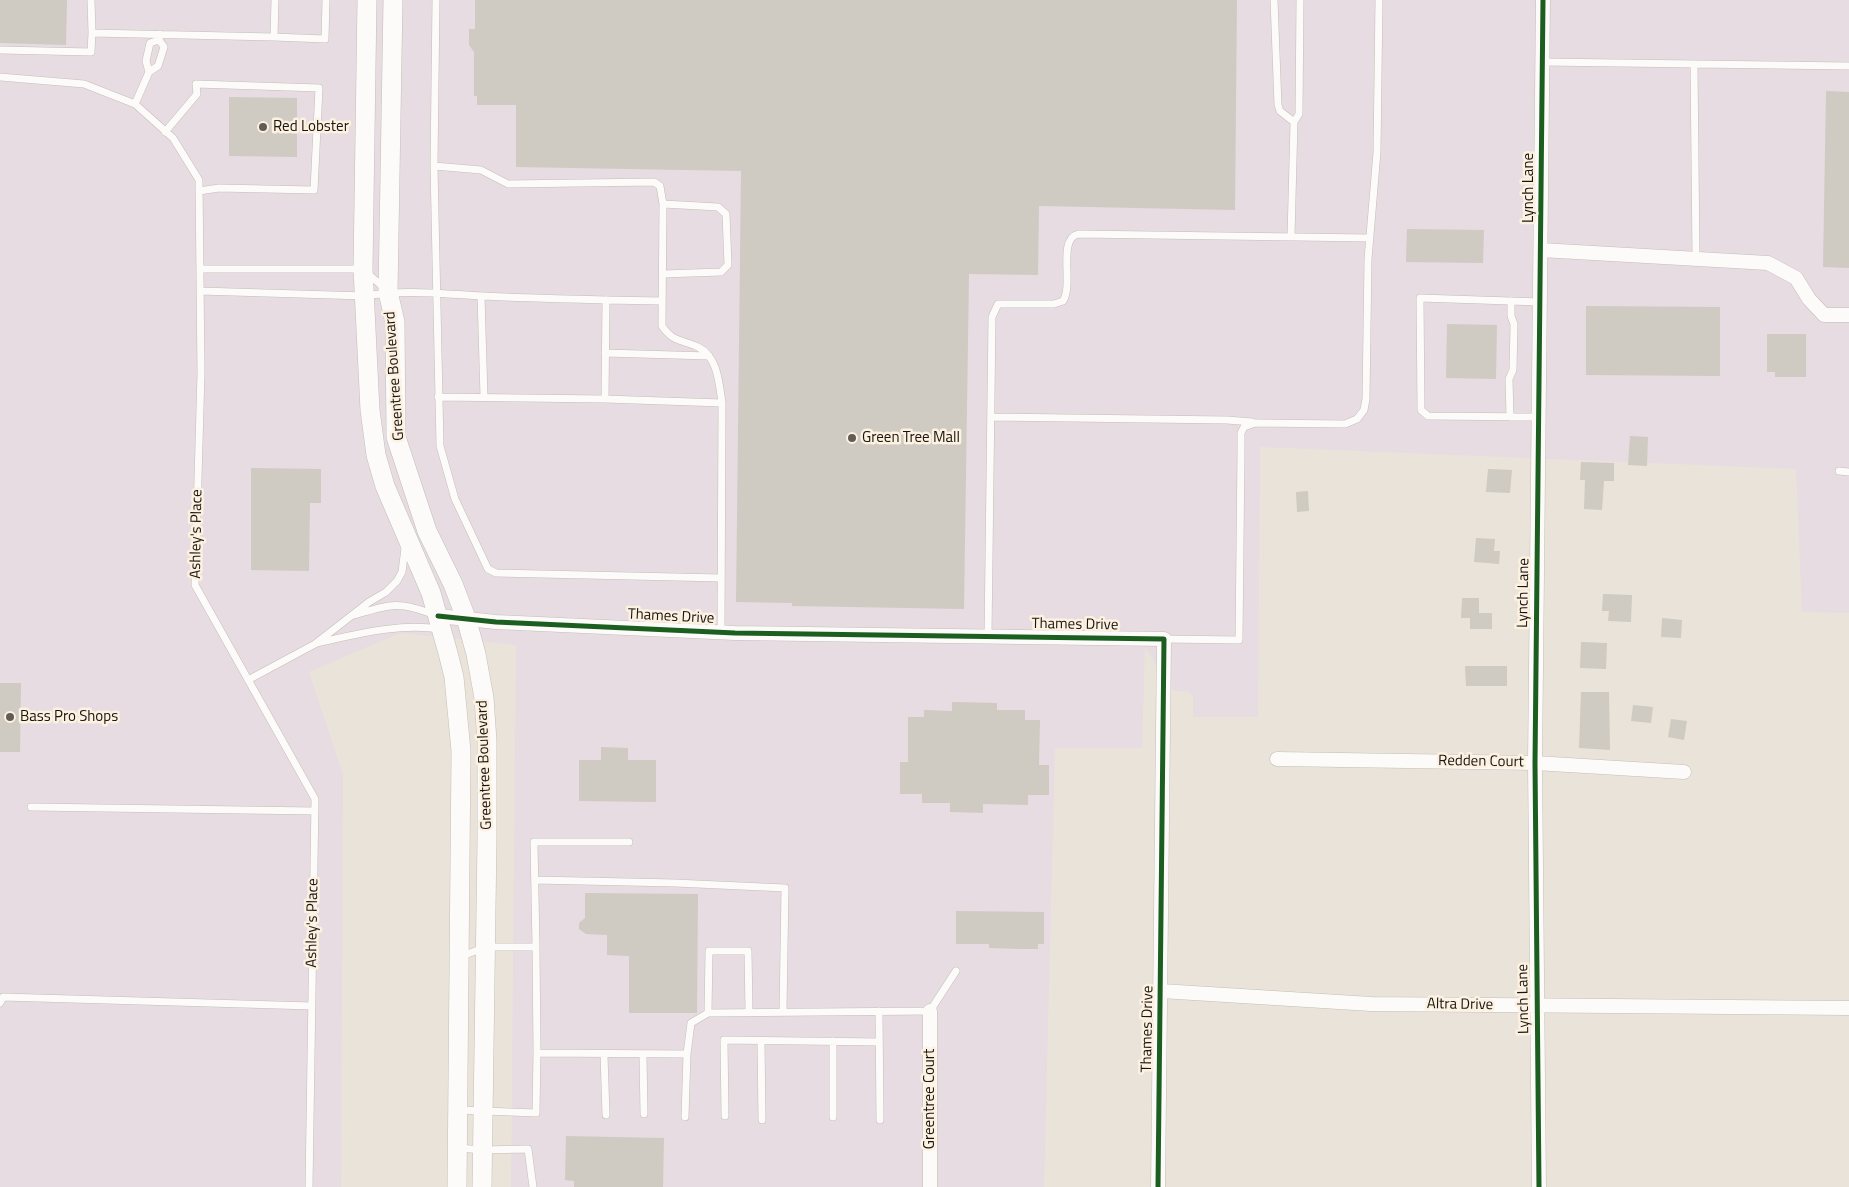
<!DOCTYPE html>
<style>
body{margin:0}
canvas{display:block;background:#eae3d9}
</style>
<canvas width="1849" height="1187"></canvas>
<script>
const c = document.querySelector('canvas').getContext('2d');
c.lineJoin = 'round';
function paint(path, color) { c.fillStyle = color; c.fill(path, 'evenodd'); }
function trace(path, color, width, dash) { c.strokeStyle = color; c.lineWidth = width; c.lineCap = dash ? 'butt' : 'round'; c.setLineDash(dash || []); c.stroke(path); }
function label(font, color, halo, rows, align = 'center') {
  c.font = font + ' "Titillium Web",sans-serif'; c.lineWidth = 5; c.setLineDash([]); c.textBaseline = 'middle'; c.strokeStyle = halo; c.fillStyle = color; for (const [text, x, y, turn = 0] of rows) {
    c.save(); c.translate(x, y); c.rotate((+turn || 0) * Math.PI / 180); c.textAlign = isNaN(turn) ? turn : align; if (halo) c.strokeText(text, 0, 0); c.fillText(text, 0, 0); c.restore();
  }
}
paint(new Path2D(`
 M0,0H1849V613L1802,612L1796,469L1260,447L1258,717H1193V696L1187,691H1174L1145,648L1142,748H1055L1044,1187H511L516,645L400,633L309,672L343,775L341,1187H0Z`), '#e7dce2');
paint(new Path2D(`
 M0,0H67L66,45L0,43Z
 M475,0H1237L1235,210L1039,206L1038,275L969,274L964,609L792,606V603L736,602L741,171L516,167V105H477V96H474V52L469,45V29H475Z
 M1826,91L1849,92V268L1823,267Z
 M229,97L297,98V157L229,156Z
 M1407,229L1484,230L1483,263L1406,262Z
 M1586,306L1720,307V376L1586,375Z
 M1447,324L1497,325L1496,379L1446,378Z
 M1767,334H1806V377H1775V372H1767Z
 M1630,436L1648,437L1647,466L1628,465Z
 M1581,462L1614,463V481H1604L1602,510L1584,509L1585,480H1580Z
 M251,468L321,469V503H310L309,571L251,570Z
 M1488,469L1512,470L1510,493L1486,492Z
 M1308,491L1309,511L1297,512L1296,492Z
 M1476,538L1495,539L1494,551H1500L1499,564L1474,562Z
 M1603,594L1632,595L1631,622L1608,621L1609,611H1602Z
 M1462,598H1479V613H1492V629H1470V618H1461Z
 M1662,618L1682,620L1681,638L1661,637Z
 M1581,642L1607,643L1606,669L1580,668Z
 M1465,666H1507V686H1466Z
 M0,683H21L20,752H0Z
 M1581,692H1609L1610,750L1579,748Z
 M952,702L997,703V710H1025V720H1040L1039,765H1049V795H1028V805L983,804V813L950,812V803H922V794H900V762H908V717H924V710L952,711Z
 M1633,705L1653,707L1651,723L1631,721Z
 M1671,719L1687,721L1684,740L1668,737Z
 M601,747L628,748V760H656V802L579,801V760H601Z
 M585,893L698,894L697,1013H629V956L607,955V935L586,934L579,929V923L585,918Z
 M956,911L1044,912V944H1038V949H1021L989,948V944H956Z
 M566,1136L664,1138L663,1187H574V1181L565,1180Z`), '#cfcac2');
const service = new Path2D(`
 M91,0L92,33L274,37L275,0
 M436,0L434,166L481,170L508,184L654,182L660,186L663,204L662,326C674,343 681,339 698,347C718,357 719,383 722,403L721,632
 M1274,0L1278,105L1280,111L1294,122
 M274,37L325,39L326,0
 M0,50L91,52L92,33
 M1543,62L1849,66
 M1694,64L1696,259
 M149,72L146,61L150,43L159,40
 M0,77L84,84L135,104L173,138L199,180L201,373L195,585L315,799L309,1187
 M135,104L149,72L158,66L164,47L159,40L160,34
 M165,132L197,94L196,84L319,88L314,190L219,188L199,191
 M434,166L440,446L455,499L488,569L496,573L721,578
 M1291,237L1294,122L1299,114L1300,0
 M201,269H363L384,288
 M663,274L721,272L728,265L726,214L718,207L663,204
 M200,291L365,296C404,289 443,294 483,296C542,299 602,300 662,301
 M481,296L484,397
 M605,353L709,356
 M438,397L605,399L606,300
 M605,399L722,403
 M991,417L1227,420L1252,422
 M1510,417L1509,379L1513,370L1514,324L1511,316V301
 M1539,417L1428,416L1421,410L1420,298L1540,302
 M1839,471L1849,472
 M354,615C392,604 398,601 435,615
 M988,636L992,317L998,304H1054L1063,301C1074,284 1057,240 1078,234L1370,238
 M1164,639L1239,640L1241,452V433L1244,427L1255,423L1345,424L1357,419L1364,410L1366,399L1368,259L1377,152L1379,0
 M317,643C358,634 398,623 440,629
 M248,680L315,644L369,602L386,592L397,581L402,572L405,548
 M31,807L315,811
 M535,880L675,883L785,888L783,1011
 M536,947L534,842H629
 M462,956L486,947H536L537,1053L687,1054L691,1023L708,1013L930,1011L956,971
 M0,1003L3,997L312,1006
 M879,1011L880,1120
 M708,1013L709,951H748L749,1011
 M761,1041L762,1120
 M604,1055L606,1115
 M643,1055L644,1114
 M458,1110L536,1113L537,1050
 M725,1116L724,1040L879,1042
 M685,1117L687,1054
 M833,1117V1041
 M459,1148L482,1150L528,1149L533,1187`);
const minor = new Path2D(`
 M1541,250L1768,263L1796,278L1809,299L1824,315H1849
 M438,616L496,622L735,633L1164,639L1158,1187
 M1277,759L1535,763L1684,772
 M1161,991L1371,1004L1849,1008
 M930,1187V1011
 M1539,1187L1535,763L1543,0`);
const secondary = new Path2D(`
 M367,0L363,269L370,410L376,455L385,486L431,593L448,653L454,677L461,751L457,1187
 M393,0L388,292L395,322L396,437L427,531L453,584L466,618L476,654L484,698L487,741V839L482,1187`);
trace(service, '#c3beb6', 8);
trace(minor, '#c3beb6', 15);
trace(secondary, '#c3beb6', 20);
trace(service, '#fcfbf9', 7);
trace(minor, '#fcfbf9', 14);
trace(secondary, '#fcfbf9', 19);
trace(new Path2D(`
 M438,616L496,622L735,633L1164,639L1158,1187
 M1539,1187L1535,763L1543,0`), '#1b5e20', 5);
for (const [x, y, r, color] of [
 [263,127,5,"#625c55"],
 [852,438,5,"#625c55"],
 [10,717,5,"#625c55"]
]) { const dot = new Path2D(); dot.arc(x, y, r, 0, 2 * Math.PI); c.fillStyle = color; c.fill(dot); trace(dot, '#fdf1e1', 2); }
label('15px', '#18140e', '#fdf1e1', [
 ["Red Lobster",273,127],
 ["Green Tree Mall",862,438],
 ["Bass Pro Shops",20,717]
], 'left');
label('15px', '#18140e', '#fdf1e1', [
 ["Lynch Lane",1529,188,-90],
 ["Greentree Boulevard",395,376,-94],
 ["Ashley's Place",197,534,-89],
 ["Lynch Lane",1524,593,-89],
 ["Thames Drive",671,617,3],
 ["Thames Drive",1075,625,1],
 ["Redden Court",1481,762,1],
 ["Greentree Boulevard",485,765,-92],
 ["Ashley's Place",313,923,-89],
 ["Lynch Lane",1524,999,-91],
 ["Altra Drive",1460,1005,1],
 ["Thames Drive",1148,1029,-89],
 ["Greentree Court",930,1099,-90]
]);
</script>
